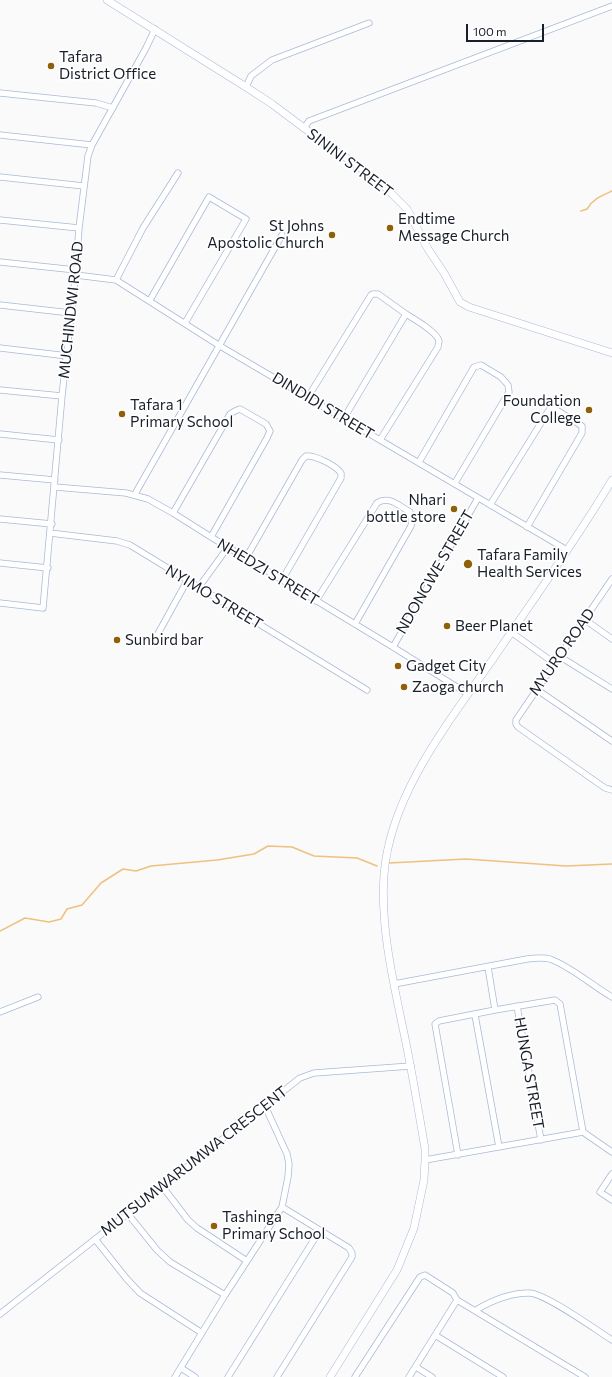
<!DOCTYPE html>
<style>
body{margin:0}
#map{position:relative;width:612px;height:1377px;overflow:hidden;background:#fafafa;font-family:Commissioner,sans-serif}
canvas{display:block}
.scale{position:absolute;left:466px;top:24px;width:78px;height:18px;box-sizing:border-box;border:2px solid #181e2a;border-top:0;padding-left:5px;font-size:12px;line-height:14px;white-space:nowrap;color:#181e2a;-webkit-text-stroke:3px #fff;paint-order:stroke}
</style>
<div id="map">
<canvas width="612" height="1377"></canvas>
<div class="scale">100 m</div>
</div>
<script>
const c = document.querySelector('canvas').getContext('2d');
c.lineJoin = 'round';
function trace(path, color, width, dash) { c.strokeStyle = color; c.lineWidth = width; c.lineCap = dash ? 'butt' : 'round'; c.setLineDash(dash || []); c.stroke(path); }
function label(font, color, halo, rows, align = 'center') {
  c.font = font + ' Commissioner,sans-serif'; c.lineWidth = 3.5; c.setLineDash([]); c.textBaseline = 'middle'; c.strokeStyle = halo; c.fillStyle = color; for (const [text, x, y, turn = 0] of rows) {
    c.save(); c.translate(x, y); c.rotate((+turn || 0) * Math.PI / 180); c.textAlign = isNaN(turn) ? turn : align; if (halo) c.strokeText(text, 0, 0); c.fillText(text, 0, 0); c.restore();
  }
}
trace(new Path2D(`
 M581,211L587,209C593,199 601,196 612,191
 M389,863L466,859L566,866L612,864
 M0,931L25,918L49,922L61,919L67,909L82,905L101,883L123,869L136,871L151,866L217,860L254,854L268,846L292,847L314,856L357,858L377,866`), '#efc17e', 1.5);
const minor = new Path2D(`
 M246,87L251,76L272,60L369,23
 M0,93L96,103L113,108
 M304,128L309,121L612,6
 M0,135L92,145
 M0,177L84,186
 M0,220L79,228
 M0,262L76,270
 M76,275L116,280L220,346L567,550
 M116,280L143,228L178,173
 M150,300L209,197L246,219L185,323
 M0,305L71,313
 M0,348L68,356
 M0,390L62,396
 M308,397L371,295L373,294H378L406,314
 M344,418L406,314C414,319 437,332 439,341C439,343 438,345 438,347L380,440
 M0,434L59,440
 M419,462L474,367L481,365L501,377L508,385L509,392L455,483
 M0,475L55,480
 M55,487L126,493L148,499L173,513L211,537L393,647L468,694
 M135,494L282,235
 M490,505L549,410L552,408L555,409L582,426V433L527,527
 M173,513L230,414L235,411L240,409L266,424L270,431L267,438L211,537
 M0,519L52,524
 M50,533L117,541L130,545L367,690
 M246,558L302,460L306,456C315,455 335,465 341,473V478L282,580
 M0,563L48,568
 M612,579L516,720V724L518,727L605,788L612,790
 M199,587L228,547
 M316,601L377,503C389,495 399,506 410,512L412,520L411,526L355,624
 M0,603L43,608L62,396L76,270L79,228L88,156L92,145L146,48L155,29
 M584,619L612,639
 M511,632L554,663
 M155,639L187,581
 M393,647L478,498
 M559,656L612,689
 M536,689L612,741
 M488,967L495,1010
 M394,984L527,959C535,958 543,957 550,959C570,966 593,986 612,997
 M517,1006L541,1140
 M0,1012L38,997
 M475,1015L499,1147
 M458,1155L435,1024L439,1021L495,1010L555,1000L560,1004L583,1132
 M425,1160L583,1132L612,1152
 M612,1174L600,1192L612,1200
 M162,1186L188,1220L197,1228L247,1261
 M128,1214L157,1250L170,1262L225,1295
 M95,1239L126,1278L140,1293L202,1333
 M476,1310C491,1301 510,1293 529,1293C545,1293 596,1330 612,1340
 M0,1314L300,1078L314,1073L411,1066
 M435,1335L503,1377
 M416,1367L432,1377
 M181,1368L195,1377
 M175,1377L225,1295L282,1207L288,1177L289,1164L287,1154L265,1106
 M228,1377L320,1230
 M277,1377L352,1257V1253L349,1248L282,1207
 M355,1377L420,1277L425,1275L453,1293L457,1300L585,1377
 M409,1377L457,1300`);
const tertiary = new Path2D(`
 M107,0L246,87L272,104L304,128L380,182L407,209L428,249L444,273L460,302L469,307L612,353
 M330,1377L397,1270L414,1228L424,1180L425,1160V1149C419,1113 413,1078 406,1043C395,989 380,930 384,875C390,795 448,723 493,659C533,600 575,542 612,480`);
trace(minor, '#a8b9d9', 7);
trace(tertiary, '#a8b9d9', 8);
trace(minor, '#fff', 5.5);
trace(tertiary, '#fff', 7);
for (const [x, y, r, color] of [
 [51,66,4,"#8e6108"],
 [390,228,4,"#8e6108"],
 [332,235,4,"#8e6108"],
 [589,410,4,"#8e6108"],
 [122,414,4,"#8e6108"],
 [454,509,4,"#8e6108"],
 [468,564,5,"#8e6108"],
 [447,626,4,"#8e6108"],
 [117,640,4,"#8e6108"],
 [398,666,4,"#8e6108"],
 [404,687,4,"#8e6108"],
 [214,1226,4,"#8e6108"]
]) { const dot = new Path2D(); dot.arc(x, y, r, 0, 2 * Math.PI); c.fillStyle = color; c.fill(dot); trace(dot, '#fff', 1.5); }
label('15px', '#181e2a', '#fff', [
 ["Tafara",59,57],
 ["District Office",59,74],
 ["Endtime",398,219],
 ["Message Church",398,236],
 ["St Johns",324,226,"right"],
 ["Apostolic Church",324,243,"right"],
 ["Foundation",581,401,"right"],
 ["College",581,418,"right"],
 ["Tafara 1",130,405],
 ["Primary School",130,422],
 ["Nhari",446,500,"right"],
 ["bottle store",446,517,"right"],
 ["Tafara Family",477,555],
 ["Health Services",477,572],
 ["Beer Planet",455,626],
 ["Sunbird bar",125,640],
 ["Gadget City",406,666],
 ["Zaoga church",412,687],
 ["Tashinga",222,1217],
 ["Primary School",222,1234]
], 'left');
label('15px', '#181e2a', '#fff', [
 ["SININI STREET",350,163,37],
 ["MUCHINDWI ROAD",71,310,-84],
 ["DINDIDI STREET",323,406,31],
 ["NHEDZI STREET",268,572,31],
 ["NDONGWE STREET",435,572,-60],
 ["NYIMO STREET",214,597,31],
 ["MYURO ROAD",562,652,-55],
 ["HUNGA STREET",529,1073,80],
 ["MUTSUMWARUMWA CRESCENT",194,1161,-38]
]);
</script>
